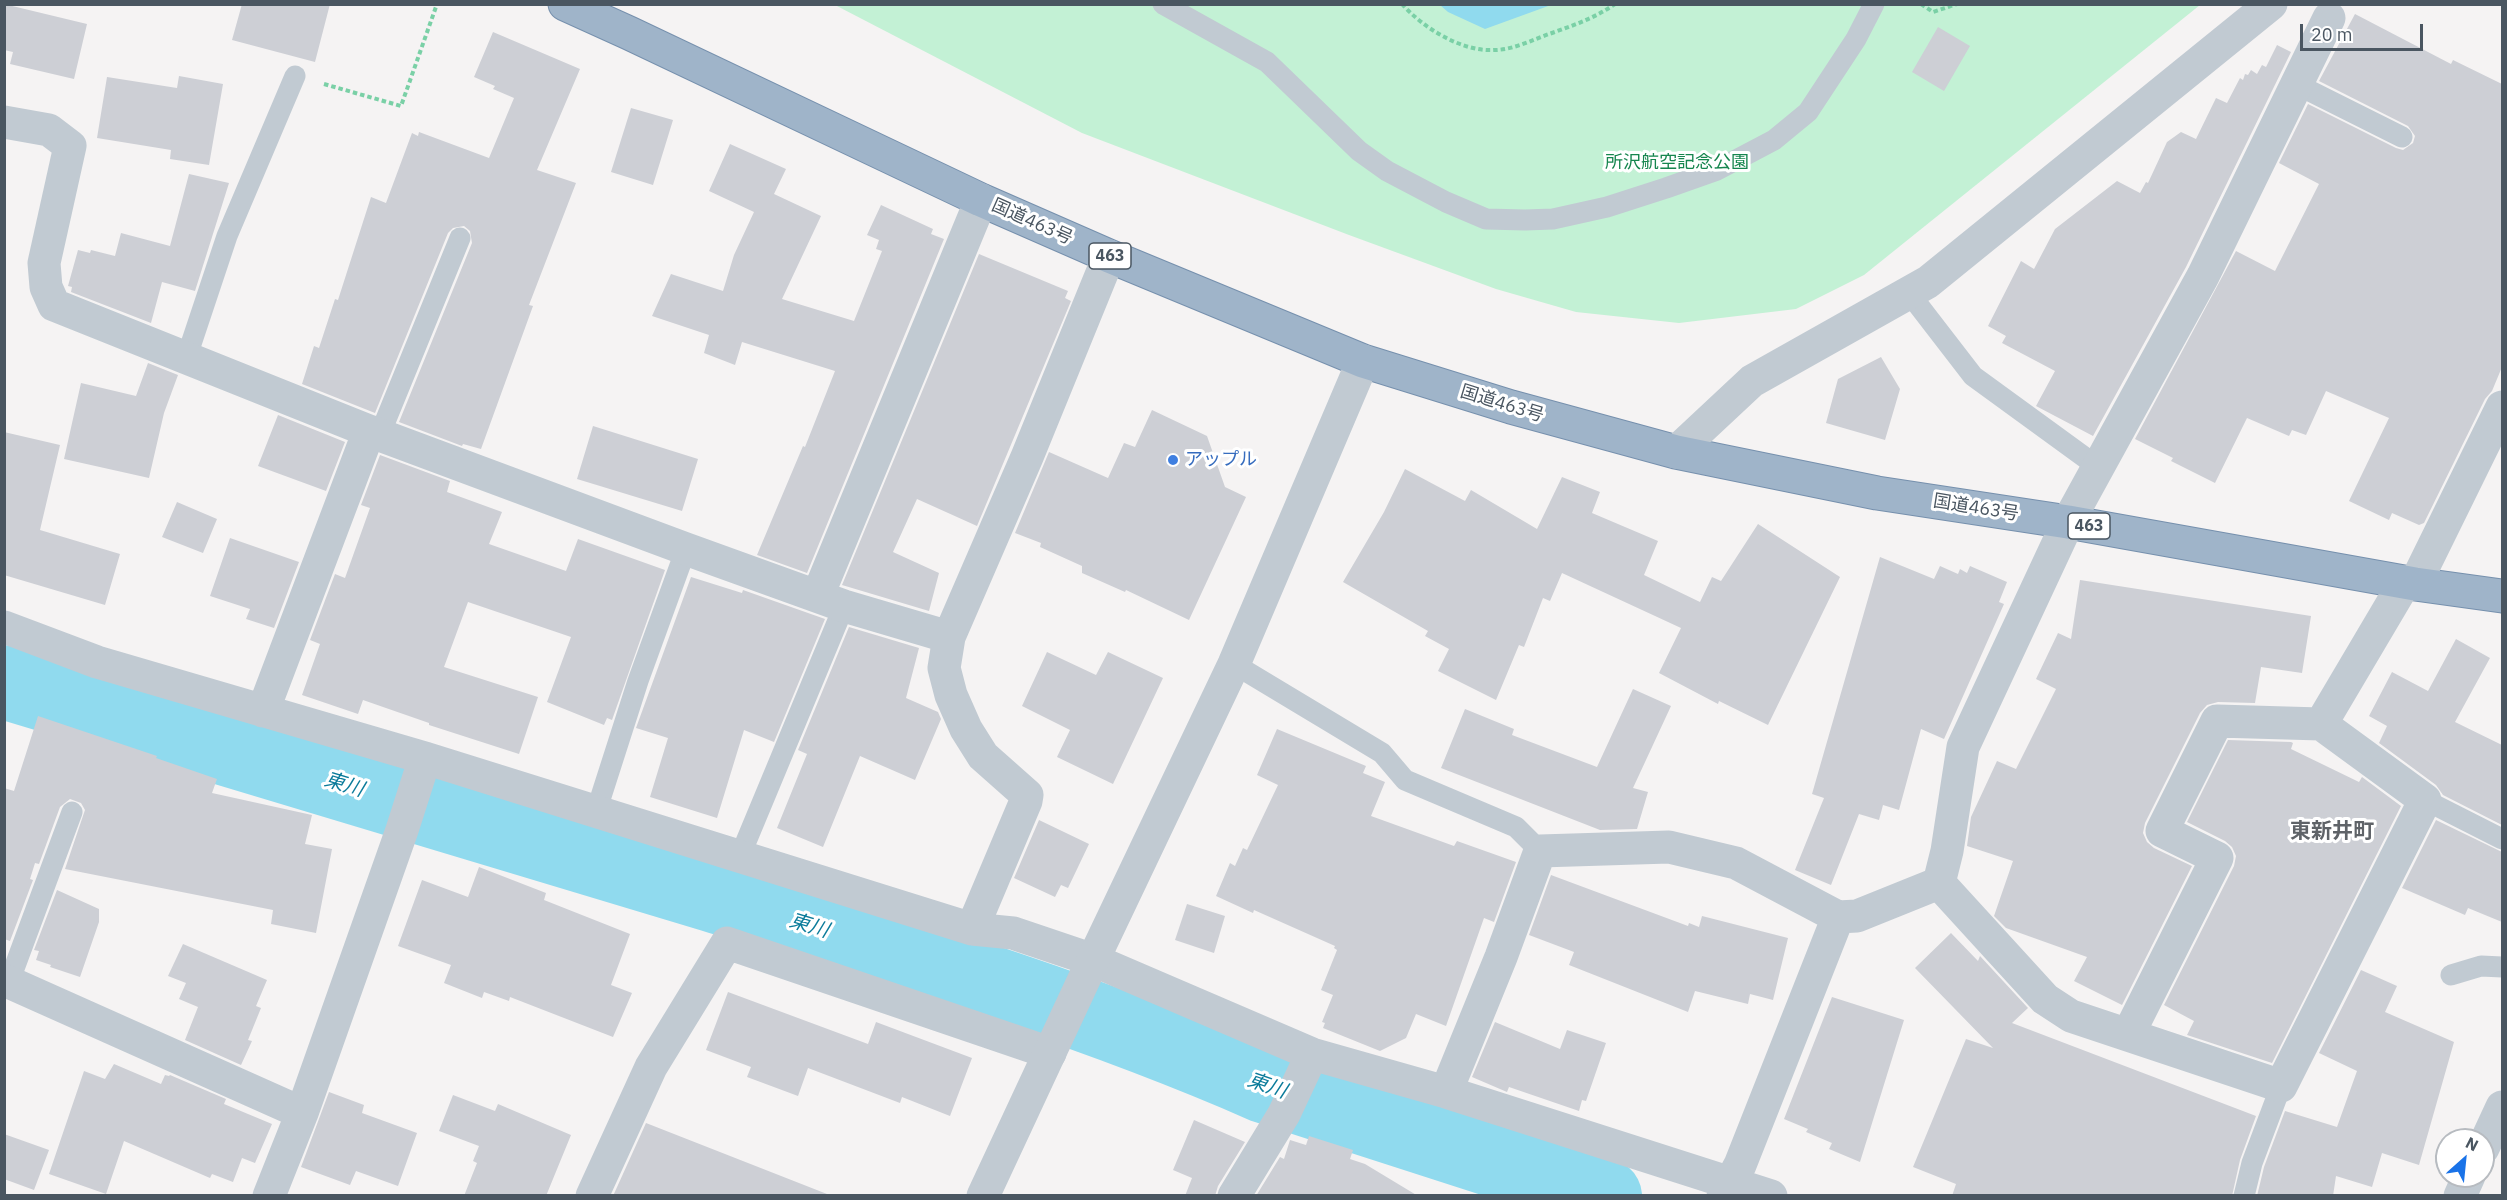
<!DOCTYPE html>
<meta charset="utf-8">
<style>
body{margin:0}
#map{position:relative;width:2507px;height:1200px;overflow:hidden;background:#f5f3f3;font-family:"IBM Plex Sans",sans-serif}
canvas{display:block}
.frame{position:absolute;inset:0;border:6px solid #4a5661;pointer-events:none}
.north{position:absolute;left:2435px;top:1128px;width:60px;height:60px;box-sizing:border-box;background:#fff;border:2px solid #b7bbc0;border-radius:50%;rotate:27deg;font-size:16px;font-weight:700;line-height:24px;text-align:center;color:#4a5661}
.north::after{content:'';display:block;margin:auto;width:21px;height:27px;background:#1a73e8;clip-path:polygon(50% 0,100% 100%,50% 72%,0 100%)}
.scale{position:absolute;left:2300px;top:24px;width:123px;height:27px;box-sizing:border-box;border:3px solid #4a5661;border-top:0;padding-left:8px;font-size:18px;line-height:21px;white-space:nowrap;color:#4a5661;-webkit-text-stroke:4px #fff;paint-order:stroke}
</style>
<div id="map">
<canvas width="2507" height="1200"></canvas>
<div class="frame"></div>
<div class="north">N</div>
<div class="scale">20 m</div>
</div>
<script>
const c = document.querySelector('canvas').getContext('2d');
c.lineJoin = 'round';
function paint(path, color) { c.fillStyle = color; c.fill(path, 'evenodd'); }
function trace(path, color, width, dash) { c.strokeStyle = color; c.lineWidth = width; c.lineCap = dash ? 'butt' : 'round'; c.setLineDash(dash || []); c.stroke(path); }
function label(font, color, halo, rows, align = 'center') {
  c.font = font + ' "IBM Plex Sans","Noto Sans JP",sans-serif'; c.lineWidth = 6; c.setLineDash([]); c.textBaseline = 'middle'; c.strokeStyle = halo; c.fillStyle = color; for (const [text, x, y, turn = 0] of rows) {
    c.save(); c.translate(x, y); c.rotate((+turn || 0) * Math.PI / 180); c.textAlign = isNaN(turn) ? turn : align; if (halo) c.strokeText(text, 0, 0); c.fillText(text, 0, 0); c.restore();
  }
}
paint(new Path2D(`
 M835,5H2200L1864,275L1796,309L1679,323L1576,312L1496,289L1349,235L1082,133Z`), '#c3f1d5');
paint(new Path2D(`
 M1440,5H1551L1485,29L1448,12Z`), '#90daee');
trace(new Path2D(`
 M4,682C240,752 476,823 712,895C898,952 1086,1008 1264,1086L1605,1196`), '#90daee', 74);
paint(new Path2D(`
 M4,4L87,24L74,79L10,64L13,52L4,50Z
 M242,4H330L315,62L232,40Z
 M2355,14L2451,64L2453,60L2502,84V367L2492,391L2485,399L2424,523L2419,525L2392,513L2389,520L2349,501L2389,418L2326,391L2306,435L2292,430L2289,436L2247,418L2215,483L2171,461L2173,458L2135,439L2236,251L2275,271L2319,184L2279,163L2308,104L2396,148L2403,150L2413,143L2415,136L2408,126L2319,81Z
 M1938,27L1970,46L1944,91L1912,72Z
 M493,32L580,69L537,170L576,183L529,305L533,306L481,449L463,444L462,446L399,422L472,243L470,231L464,226L453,228L448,233L375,413L302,384L314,346L319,348L335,299L338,300L371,197L386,203L412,133L418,136L419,132L489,158L514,98L493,89L495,86L474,77Z
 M2277,45L2291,52L2186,267L2093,436L2036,406L2055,371L2002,343L2006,336L1988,326L2021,261L2034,269L2055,229L2117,181L2140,193L2146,182L2148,183L2167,142L2181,132L2196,139L2216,98L2227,103L2240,78L2243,80L2245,74L2248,75L2251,70L2257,74L2262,65L2266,67Z
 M179,76L223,84L209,165L170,159L171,150L97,138L107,77L177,88Z
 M631,108L673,120L653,185L611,172Z
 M730,144L786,169L774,194L821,216L782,299L854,321L882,251L876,249L879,240L867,235L881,205L933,229L931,234L944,239L807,573L757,555L803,446L805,447L835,371L742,342L735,365L704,353L709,335L652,316L671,274L723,291L734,255L754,212L709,191Z
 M189,174L229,183L195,291L162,282L151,323L71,292L72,287L68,286L78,250L90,253L91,250L115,256L121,233L170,246Z
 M979,254L1068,291L1065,298L1071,301L977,526L917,499L893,552L939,573L929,611L842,585Z
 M1881,357L1900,389L1885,440L1826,423L1838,379Z
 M148,363L178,375L164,413L149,478L64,459L81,383L136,396Z
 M1152,410L1207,436L1225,487L1246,497L1189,620L1126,590L1125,592L1082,573V566L1040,547L1041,543L1015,533L1049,452L1108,478L1124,443L1135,447Z
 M278,415L345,442L326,491L258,466Z
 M593,426L698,459L682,511L577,479Z
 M4,432L60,445L40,530L120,554L105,605L4,575Z
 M380,455L450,481L447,492L502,512L489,544L566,571L578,539L665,570L612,720L607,718L604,725L547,702L571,637L468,602L444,667L538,697L519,754L429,725V723L363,700L358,714L302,695L320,644L310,640L335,574L345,578L370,508L361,505Z
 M1405,469L1465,501L1471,490L1537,529L1562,477L1600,492L1592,513L1658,541L1644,575L1700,602L1712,577L1721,581L1758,524L1840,577L1768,725L1719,701L1718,704L1659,673L1681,628L1562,573L1550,601L1543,598L1524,647L1519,645L1496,700L1438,671L1449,649L1425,636L1428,631L1343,582L1384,512Z
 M177,502L217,519L203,553L162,537Z
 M230,538L299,562L274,628L246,619L250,609L210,596Z
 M1880,557L1934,579L1940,566L1958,574L1960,569L1967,573L1970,566L2007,582L1999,602L2004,604L1944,739L1921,729L1899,810L1883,805L1879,820L1859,814L1831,885L1795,870L1824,798L1812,794Z
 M691,577L742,593L743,590L825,619L774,742L744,730L717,818L650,797L668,738L636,728Z
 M2080,580L2311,616L2302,673L2261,667L2255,703L2218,702L2207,705L2200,713L2145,823L2143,833L2147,842L2154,848L2192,866L2122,1005L2074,981L2087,957L2006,928L1994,916L2013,861L1967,846L1971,817L1997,761L2016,769L2056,689L2036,679L2058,633L2071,639Z
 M849,627L919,648L906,698L938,712L941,719L915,780L860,756L823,847L777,828L807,754L798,750Z
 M2456,639L2490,658L2455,722L2502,745V825L2443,795L2436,785L2379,743L2387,726L2369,716L2392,672L2428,691Z
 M1047,652L1096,675L1108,652L1163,678L1113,784L1057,757L1070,730L1022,706Z
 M1633,689L1671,706L1633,788L1648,792L1637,829L1600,830L1441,768L1465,709L1514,729L1512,735L1597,767Z
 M38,716L157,756L156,758L217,779L212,793L312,815L305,844L332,849L316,933L271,924L273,910L65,869L85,810L81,803L70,799L60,807L39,864L35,863L30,879L33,880L10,941L4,939V788L14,791Z
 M1277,729L1366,766L1363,773L1385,782L1371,816L1454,846L1457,841L1516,862L1494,922L1484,918L1446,1026L1416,1014L1406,1038L1380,1051L1323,1028L1325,1023L1322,1022L1333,995L1321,990L1337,950L1334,948L1335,946L1254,910L1253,913L1216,896L1230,863L1235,866L1243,848L1247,850L1278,785L1257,775Z
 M2228,740L2291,742L2293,743L2291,749L2359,782L2362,777L2401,806L2272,1063L2187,1035L2194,1021L2164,1005L2234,866L2236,856L2232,847L2225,841L2187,822Z
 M1039,820L1089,844L1068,888L1061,885L1055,897L1014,878Z
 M2436,820L2502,852V922L2468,908L2465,915L2402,888Z
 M479,867L546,893L544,900L630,934L611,985L632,993L613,1037L510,997L509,1001L484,992L482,998L444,983L451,965L398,946L422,880L468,897Z
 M1551,875L1688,926L1689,923L1699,927L1702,916L1788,938L1773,1000L1750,994L1748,1004L1695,991L1688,1012L1569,965L1574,952L1529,935Z
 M57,890L99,909V922L80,977L50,967L51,965L36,960L39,951L34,950Z
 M1187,904L1225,916L1214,953L1175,940Z
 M1951,933L1978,961L1980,956L2028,1008L2012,1023L2256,1116L2240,1160L2232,1196H1952L1956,1184L1913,1167L1966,1039L1993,1048L1915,968Z
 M183,944L267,980L256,1006L261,1008L248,1040L252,1041L241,1065L185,1040L198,1007L179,999L186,983L168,976Z
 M2361,970L2397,986L2385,1012L2454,1042L2419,1165L2382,1153L2372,1187L2336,1176L2333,1196H2257L2264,1167L2285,1111L2337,1127L2357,1071L2319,1053Z
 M728,992L868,1044L876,1022L972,1058L950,1116L902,1097L900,1103L808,1068L798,1096L747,1077L751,1067L706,1050Z
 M1832,997L1904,1020L1860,1162L1829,1149L1832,1143L1806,1132L1808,1129L1784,1119Z
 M1495,1022L1560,1049L1567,1030L1606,1043L1586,1101L1582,1100L1579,1111L1509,1087L1507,1092L1472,1077Z
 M114,1064L161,1084L165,1075L169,1076L170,1075L226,1099L224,1104L272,1124L255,1163L242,1158L233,1182L212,1174L210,1178L124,1141L106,1194L49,1174L84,1071L105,1079Z
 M329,1092L364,1105L362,1113L417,1133L398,1186L356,1171L350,1185L301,1167Z
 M453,1095L495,1111L498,1104L571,1135L546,1196H464L477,1163L473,1161L479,1146L439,1131Z
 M1194,1120L1245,1142L1218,1186L1215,1196H1185L1192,1178L1173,1170Z
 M646,1123L827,1194V1196H613Z
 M4,1134L49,1150L34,1190L4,1179Z
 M1309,1136L1353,1150L1350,1159L1365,1164L1418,1196H1256L1280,1157L1284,1159L1290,1140L1306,1145Z`), '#cdcfd5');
const trunk = new Path2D(`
 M565,4L629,33L981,200L1109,256L1363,361L1511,407L1676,452L1877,493L2068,522L2415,584L2502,596`);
trace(trunk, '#7690ad', 35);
trace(new Path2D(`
 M1402,4C1423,28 1462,52 1494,50C1514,50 1534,39 1552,33C1574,25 1595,18 1615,4
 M1921,4L1933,12L1957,4
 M324,84L401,106L437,4`), '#7ad0a6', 4, [4.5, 3]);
trace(new Path2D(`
 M1163,4L1267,62L1359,151L1387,171L1446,202L1486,219L1525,220L1553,219L1607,207L1666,188L1717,170L1774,140L1808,112L1856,39L1874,4
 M2296,84L2402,137
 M1909,293L1973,376L2098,467
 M186,359L227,236L295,76
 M380,434L460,238
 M1234,664L1382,753L1405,780L1516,827L1540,851
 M2425,800L2502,839
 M596,812L638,681L686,549
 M740,856L844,606
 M2451,975L2481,966L2502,967
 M9,982L72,812
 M2244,1196L2252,1163L2281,1086`), '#c1cad2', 21);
trace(new Path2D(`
 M4,122L49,130L70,146L44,263L46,287L54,305L369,431L686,549L844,606L949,637
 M1676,452L1752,381L1928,282L2271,4
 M2415,584L2502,407
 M818,595L981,200
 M4,627L97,662L425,758L972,929L1013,933L1093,960L1312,1054L1446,1092L1771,1196
 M263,711L369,431
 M1939,883L2045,999L2071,1016L2281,1086L2425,800L2321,724L2405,582
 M972,929L1026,801L1027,795L983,756L966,729L951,695L944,668L949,637L1027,457L1109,256
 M4,980L302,1113
 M2128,1035L2217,858L2162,831L2217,721L2321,724
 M1446,1092L1501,957L1540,851L1669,847L1736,863L1838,917
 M2483,1148L2502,1107
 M269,1196L302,1113L402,830L425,758
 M592,1196L651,1067L727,943L1050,1053
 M1234,1196L1284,1114L1312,1054
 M1723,1196L1740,1165L1838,917L1857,916L1939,883L1947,851L1963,747L2068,522L2203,276L2329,18
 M2460,1196L2469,1176`), '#c1cad2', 33);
trace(new Path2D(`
 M983,1196L1093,960L1234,664L1363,361`), '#c1cad2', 33);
trace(trunk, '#9fb4c9', 33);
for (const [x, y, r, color] of [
 [1173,460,6,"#3f7fe0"]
]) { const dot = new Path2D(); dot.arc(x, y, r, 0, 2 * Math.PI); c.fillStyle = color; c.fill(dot); trace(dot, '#fff', 2); }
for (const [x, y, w] of [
 [1110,256,42],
 [2089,526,42]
]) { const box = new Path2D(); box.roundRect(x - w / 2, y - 13, w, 26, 4.5); c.fillStyle = '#fff'; c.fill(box); trace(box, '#4a5661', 1.5); }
label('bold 16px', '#4a5661', null, [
 ["463",1110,256],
 ["463",2089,526]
]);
label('18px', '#17864f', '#fff', [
 ["所沢航空記念公園",1677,163]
]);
label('18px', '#4a5661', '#fff', [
 ["国道463号",1032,222,24],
 ["国道463号",1502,404,17],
 ["国道463号",1976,508,9]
]);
label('18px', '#366cbe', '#fff', [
 ["アップル",1185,460]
], 'left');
label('italic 20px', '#0c7c9b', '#fff', [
 ["東川",344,785,17],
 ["東川",809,926,17],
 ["東川",1267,1086,19]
]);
label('bold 21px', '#5f6368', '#fff', [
 ["東新井町",2332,832]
]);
</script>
